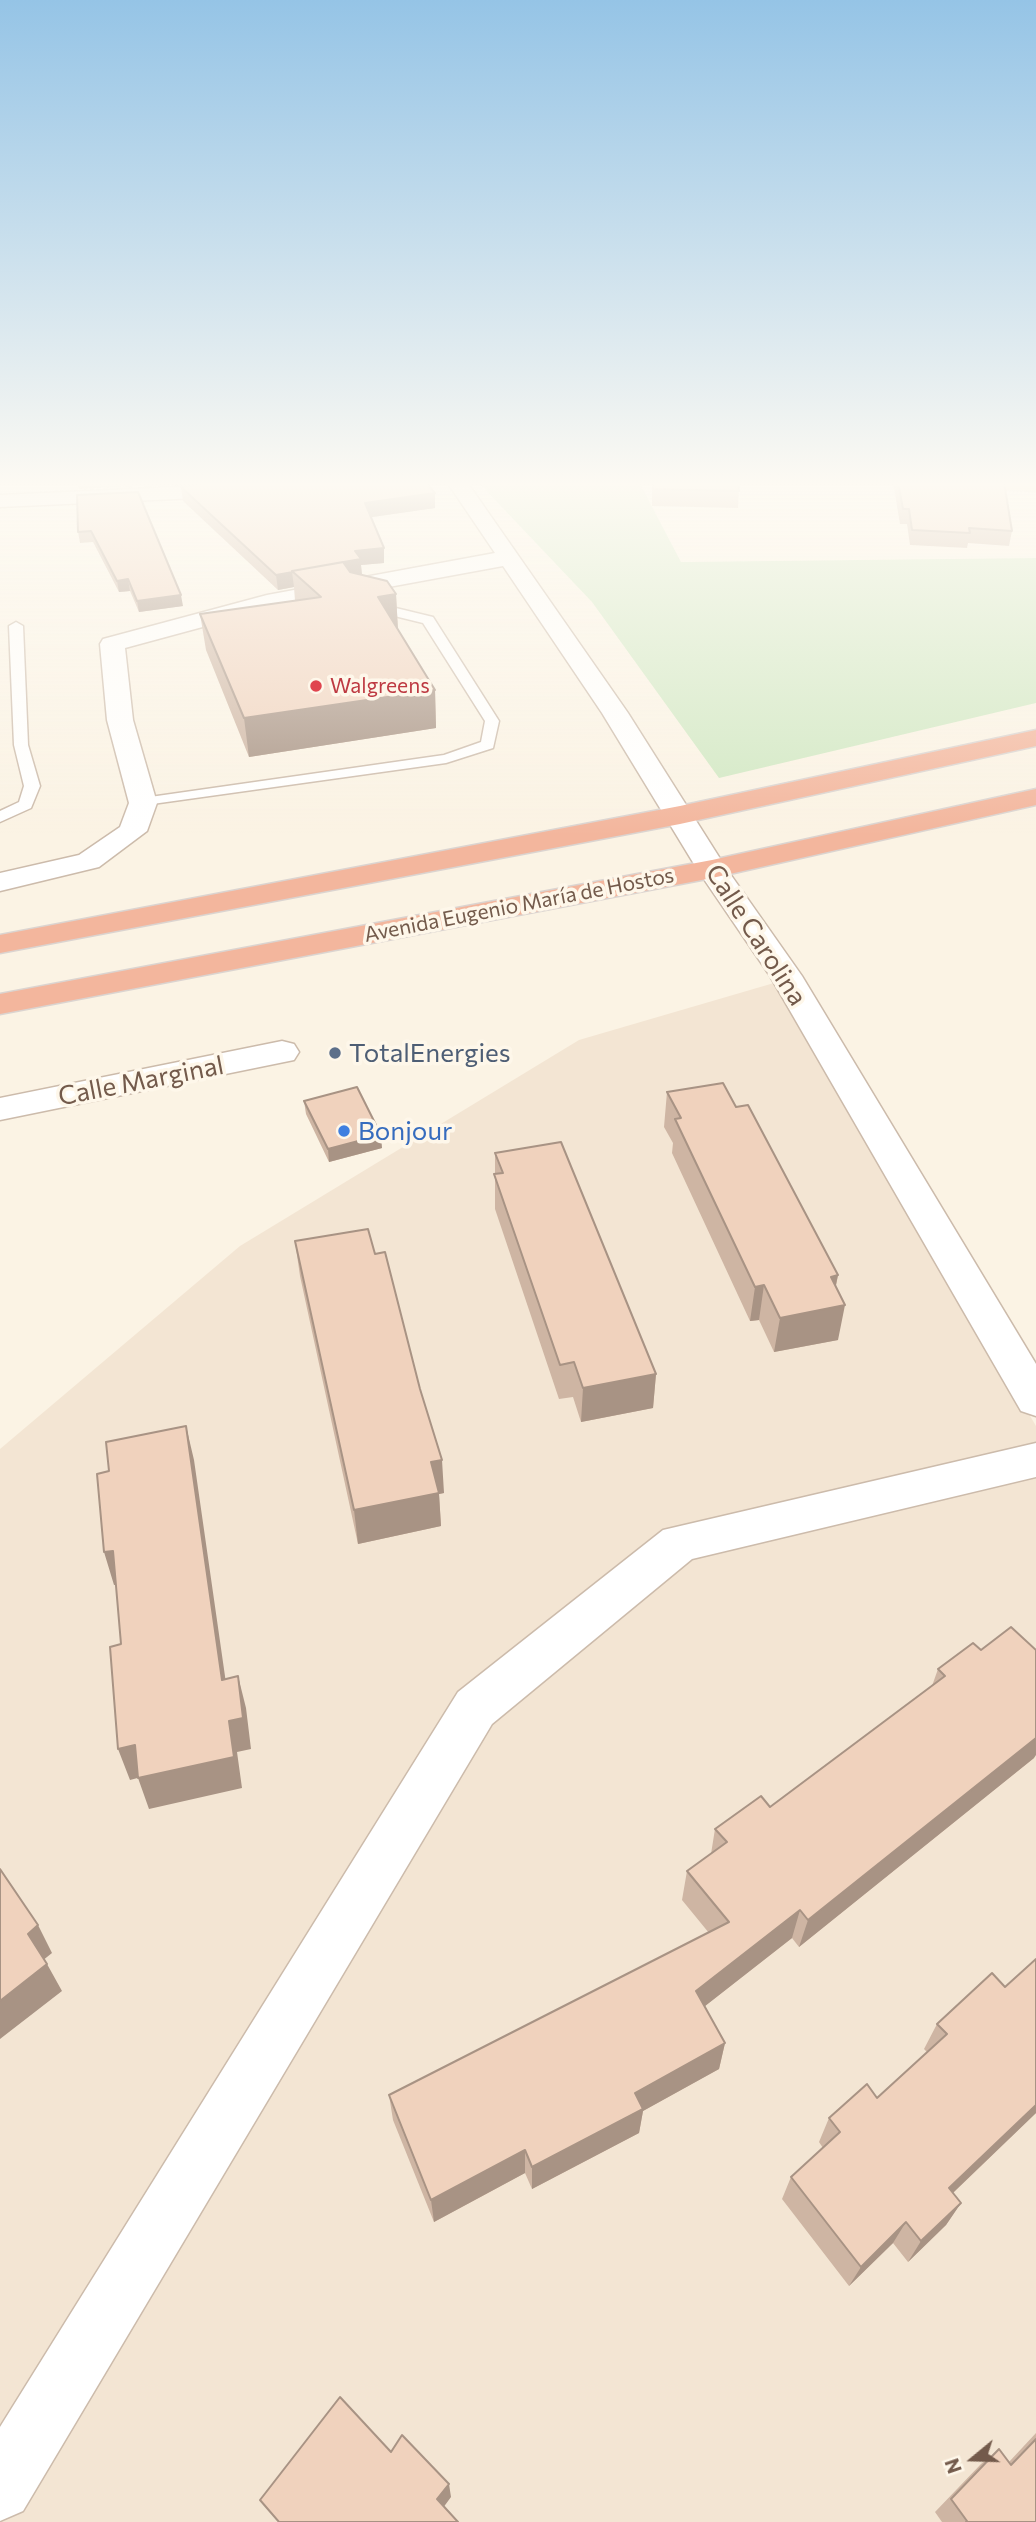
<!DOCTYPE html>
<meta charset="utf-8">
<style>
body{margin:0}
#map{position:relative;width:1036px;height:2522px;overflow:hidden;background:#fbf3e4;font-family:Commissioner,sans-serif}
canvas{display:block}
.north{position:absolute;left:938px;top:2424px;width:70px;height:70px;-webkit-text-stroke:5px #fef7ea;paint-order:stroke;rotate:251deg;font-size:19px;font-weight:700;line-height:28px;text-align:center;color:#735a4b}
.north::after{content:'';display:block;margin:auto;width:24px;height:32px;background:#735a4b;clip-path:polygon(50% 0,100% 100%,50% 72%,0 100%)}
</style>
<div id="map">
<canvas width="1036" height="2522"></canvas>
<div class="north">N</div>
</div>
<script>
const c = document.querySelector('canvas').getContext('2d');
c.lineJoin = 'round';
function paint(path, color) { c.fillStyle = color; c.fill(path, 'evenodd'); }
function trace(path, color, width, dash) { c.strokeStyle = color; c.lineWidth = width; c.lineCap = dash ? 'butt' : 'round'; c.setLineDash(dash || []); c.stroke(path); }
function label(font, color, halo, rows, align = 'center') {
  c.font = font + ' Commissioner,sans-serif'; c.lineWidth = 7; c.setLineDash([]); c.textBaseline = 'middle'; c.strokeStyle = halo; c.fillStyle = color; for (const [text, x, y, turn = 0] of rows) {
    c.save(); c.translate(x, y); c.rotate((+turn || 0) * Math.PI / 180); c.textAlign = isNaN(turn) ? turn : align; if (halo) c.strokeText(text, 0, 0); c.fillText(text, 0, 0); c.restore();
  }
}
paint(new Path2D(`
 M774,983L1036,1426V2522H0V1449L240,1246L579,1040Z`), '#f3e5d3');
paint(new Path2D(`
 M478,482H639L681,562L1036,558V703L719,778L592,602Z`), '#d1e8c3');
const lane = new Path2D(`
 M371,602L433,617L499,721L493,748L446,763L138,806L135,803L143,798L444,755L481,742L485,721L423,623L366,609L365,606Z
 M16,622L23,626L28,745L40,786L31,808L0,822V811L19,802L24,786L14,745L9,626Z`);
const street = new Path2D(`
 M215,482H241L228,491L198,498L0,507V495L198,486Z
 M447,482H467L628,713L726,868L802,976L1036,1364V1416L1021,1411L770,976L697,869L602,713L503,566L269,609L125,648L133,720L157,803L147,831L99,867L0,891V873L79,855L120,827L129,803L107,720L100,644L103,639L267,595L495,553Z
 M282,1041L294,1044L299,1052L294,1060L0,1120V1098Z
 M1036,1443V1477L692,1559L492,1724L23,2511L0,2521V2427L458,1692L663,1530Z`);
const primary = new Path2D(`
 M967,482H1036V491L977,488Z`);
const highway = new Path2D(`
 M1036,730V746L680,824L0,953V935L680,806Z
 M1036,789V805L712,878L0,1014V994L712,860Z`);
trace(lane, '#ccbbab', 3);
trace(street, '#ccbbab', 3);
trace(primary, '#dbd4d0', 3);
trace(highway, '#dbd4d0', 3);
paint(lane, '#fff');
paint(street, '#fff');
paint(primary, '#f8d99f');
paint(highway, '#f3b69d');
paint(new Path2D(`
 M77,482H132L133,486L79,489Z
 M652,482H738L739,491L738,508L652,506Z
 M893,482H1004L1012,531L1009,546L968,543L967,548L910,545L907,524H900Z
 M181,487L435,493V508L371,517L384,563L361,565L362,575L396,594L398,629L435,690L436,728L249,757L206,650L200,614L295,601L294,587L278,590L183,501Z
 M77,495L183,606L139,612L130,591L119,592L93,542L80,543L78,532Z
 M667,1092L736,1107L838,1275L836,1286L838,1340L774,1352L759,1320L750,1321L672,1153L673,1143L664,1127Z
 M304,1101L382,1148L329,1162L306,1114Z
 M495,1153L656,1374L653,1408L581,1422L573,1397L559,1399L495,1209Z
 M295,1241L375,1254L444,1493L439,1494L441,1526L358,1544L300,1276Z
 M938,1669L1034,1758L799,1947L792,1938L705,2006L725,2043L719,2069L643,2111L639,2133L532,2189L525,2173L434,2222L393,2120L389,2095L709,1933L682,1900L687,1871L711,1854L715,1829L770,1807L932,1686Z
 M1036,1959V2113L953,2193L961,2203L946,2225L908,2262L893,2243L849,2286L782,2199L791,2177L823,2148L819,2142L829,2118L877,2098L927,2052L924,2049L937,2024L1005,1987Z
 M1036,2433V2522H942L935,2512L981,2464L999,2449L1009,2462Z`), '#ceb5a3');
paint(new Path2D(`
 M165,482H194L166,485Z
 M435,493V508L366,518L365,503Z
 M384,548V563L361,565L362,575L308,585L355,551Z
 M292,572L294,587L278,590L276,575Z
 M128,579L130,591L119,592L117,581Z
 M396,594L398,631L378,597Z
 M181,595L183,606L139,612L137,601Z
 M435,690L436,728L249,757L244,718Z
 M381,1135L382,1148L329,1162L328,1149Z
 M838,1275L831,1308L845,1305L838,1340L774,1352L780,1318L831,1277Z
 M764,1285L759,1320L750,1321L755,1287Z
 M656,1374L653,1408L581,1422L583,1388Z
 M186,1426L194,1460L230,1711L222,1680Z
 M442,1460L444,1493L439,1494L441,1526L358,1544L354,1510L431,1462Z
 M113,1551L123,1584L114,1585L104,1552Z
 M238,1676L246,1708L251,1749L237,1752L242,1788L149,1809L138,1778L229,1721Z
 M1036,1720V1755L1034,1758L799,1947L808,1920Z
 M135,1745L145,1776L130,1780L118,1749Z
 M800,1910L792,1938L691,2017L696,1991Z
 M38,1925L52,1953L42,1961L28,1934Z
 M47,1964L62,1991L0,2039V2001Z
 M725,2043L719,2069L643,2111L639,2133L532,2189V2167L635,2093Z
 M1036,2105V2113L935,2210L949,2188Z
 M525,2150V2173L434,2222L431,2200Z
 M961,2203L946,2225L908,2262L921,2241Z
 M906,2222L893,2243L849,2286L861,2267Z
 M449,2484L451,2497L440,2512L437,2499Z`), '#a89384');
const building = new Path2D(`
 M210,482H425L435,493L365,503L384,548L355,551L361,559L292,571L293,572L276,575L181,487Z
 M653,482H738L739,491L653,489Z
 M898,482H1004L1012,531L969,528L970,533L912,530L909,509H903Z
 M138,492L181,595L137,601L128,579L117,581L91,531L78,532L77,495Z
 M343,562L350,572L387,581L396,594L378,597L435,690L244,718L200,614L321,597L292,571Z
 M723,1083L736,1107L748,1105L838,1275L831,1277L845,1305L780,1318L764,1285L755,1287L675,1119L681,1118L667,1092Z
 M357,1087L381,1135L328,1149L304,1101Z
 M561,1142L656,1374L583,1388L574,1362L560,1365L494,1174L503,1173L495,1153Z
 M368,1229L375,1254L385,1252L420,1389L442,1460L431,1462L439,1493L354,1510L295,1241Z
 M186,1426L222,1680L238,1676L243,1718L229,1721L234,1757L138,1778L135,1745L118,1749L110,1647L121,1644L113,1551L104,1552L97,1474L109,1471L106,1442Z
 M1011,1627L1036,1650V1738L808,1920L800,1910L696,1991L725,2043L635,2093L643,2109L532,2167L525,2150L431,2200L389,2095L729,1922L687,1871L727,1842L715,1829L761,1796L770,1807L945,1676L938,1669L973,1643L981,1650Z
 M0,1869L38,1925L28,1934L47,1964L0,2001Z
 M1036,1959V2105L949,2188L961,2203L921,2241L906,2222L861,2267L791,2177L840,2132L829,2118L867,2084L877,2098L947,2034L937,2024L992,1973L1005,1987Z
 M340,2397L391,2452L402,2435L449,2484L437,2499L458,2522H279L260,2500Z
 M1036,2439V2522H966L967,2521L951,2499L999,2449L1011,2465Z`);
paint(building, '#f0d2bd');
trace(building, '#a89384', 2);
const sky = c.createLinearGradient(0, 0, 0, 835);
sky.addColorStop(0, '#95c4e6');
sky.addColorStop(0.58, '#fdfaf3');
sky.addColorStop(1, '#fdfaf300');
c.fillStyle = sky;
c.fillRect(0, 0, 1036, 835);
for (const [x, y, r, color] of [
 [316,686,7,"#e0444e"],
 [335,1053,7,"#5c6f8a"],
 [344,1131,7,"#3f7fe0"]
]) { const dot = new Path2D(); dot.arc(x, y, r, 0, 2 * Math.PI); c.fillStyle = color; c.fill(dot); trace(dot, '#fef7ea', 2.5); }
label('21px', '#be3a42', '#fef7ea', [
 ["Walgreens",330,686]
], 'left');
label('21px', '#735a4b', '#fef7ea', [
 ["Avenida Eugenio María de Hostos",519,905,-11]
]);
label('26px', '#735a4b', '#fef7ea', [
 ["Calle Carolina",756,935,57],
 ["Calle Marginal",141,1081,-11]
]);
label('26px', '#4e5e75', '#fef7ea', [
 ["TotalEnergies",349,1053]
], 'left');
label('26px', '#366cbe', '#fef7ea', [
 ["Bonjour",358,1131]
], 'left');
</script>
